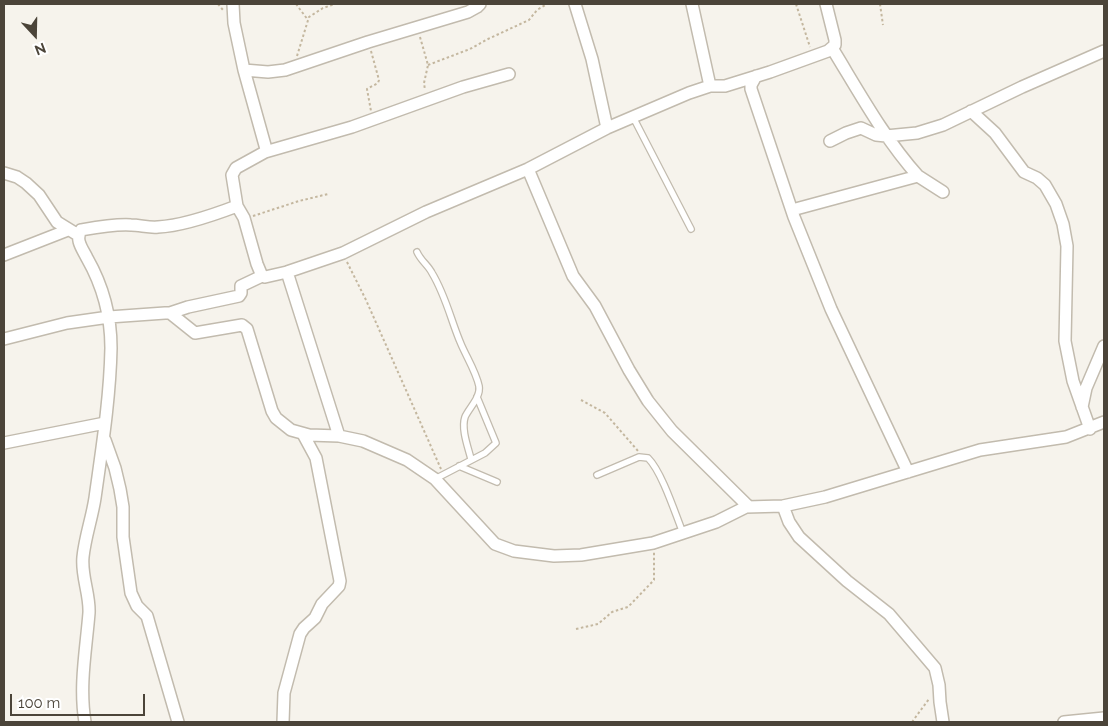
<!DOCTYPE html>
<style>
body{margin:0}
#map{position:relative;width:1108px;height:726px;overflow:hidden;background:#f6f3ec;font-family:Raleway,sans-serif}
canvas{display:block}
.frame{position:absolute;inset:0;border:5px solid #4b4439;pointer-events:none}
.north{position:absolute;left:10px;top:10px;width:50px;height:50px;-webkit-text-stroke:4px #fff;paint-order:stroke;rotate:159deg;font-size:14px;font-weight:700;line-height:20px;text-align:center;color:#4b4439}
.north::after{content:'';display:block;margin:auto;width:18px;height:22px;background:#4b4439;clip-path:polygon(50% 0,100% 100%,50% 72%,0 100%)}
.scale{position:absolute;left:10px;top:694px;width:135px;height:22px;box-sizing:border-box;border:2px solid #4b4439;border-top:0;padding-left:6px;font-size:15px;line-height:18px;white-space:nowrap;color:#4b4439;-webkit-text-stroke:4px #fff;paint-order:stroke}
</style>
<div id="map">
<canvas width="1108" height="726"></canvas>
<div class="frame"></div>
<div class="north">N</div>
<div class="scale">100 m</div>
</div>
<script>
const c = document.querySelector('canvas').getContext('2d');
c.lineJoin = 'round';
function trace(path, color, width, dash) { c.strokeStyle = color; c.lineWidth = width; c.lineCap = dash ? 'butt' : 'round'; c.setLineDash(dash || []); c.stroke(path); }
const lane = new Path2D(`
 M633,117L691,229
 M417,252C421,261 428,265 432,273C446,296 451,321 461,344C467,358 476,372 479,386C481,397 469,408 465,417C461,429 468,447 471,459
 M459,466L497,482
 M597,475L639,457L648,458C662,472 675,513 683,533
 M435,479L485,453L496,443L477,397`);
const street = new Path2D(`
 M233,4L234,23L244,70L266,149L265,152L236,168L232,175L237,206L244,218L257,264L262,276L265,277L287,272L343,253L426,212L528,169L607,128L689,93L710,86H725L770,72L828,51L835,45V40L826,4
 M575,4L592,59L607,128
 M692,4L710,86
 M832,48C859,92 884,138 918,176
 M244,70L268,72L285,70L368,42L468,12L477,7L480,4
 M756,76L751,85V89L794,217L831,309L908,472
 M971,111L995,133L1024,172L1037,178L1045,185L1056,204L1063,224L1067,246L1065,341L1073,381L1090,429
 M830,141L846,133L861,128L876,135L886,136L917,133L943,125L1022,87L1104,51
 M265,152L352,127L463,87L509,74
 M528,169L573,276L595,306L629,370L648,401L672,431L749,507
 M4,173L17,177L26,183L39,195L57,222L78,235
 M792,210L918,176L943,192
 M4,255L68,230
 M287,272L339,436
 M170,313L188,307L239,296L241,293V286L262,276
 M4,339L67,323L109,317L165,313H170L195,333L242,325L247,329L272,411L276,418L291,430L309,435L339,436L363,441L407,460L435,479L495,544L514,551L554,556L581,555L653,543L716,522L746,507L783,506L825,497L980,450L1066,437L1104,422
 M1082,407L1086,388L1104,346
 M105,440L115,468L120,489L123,507V537L131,593L137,606L147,616L178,722
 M4,443L105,423
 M783,506L789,522L799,537L847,581L889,614L935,668L939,685L940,702L943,722
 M85,722C79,686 86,650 89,613C90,594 81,576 83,557C85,537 92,518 95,498C102,448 110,398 111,348C111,315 103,286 87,258C82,248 75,240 81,230C98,227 114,224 131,225C140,225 149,228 158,227C181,226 216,214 237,206
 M283,722L284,693L300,634L304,628L315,618L322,604L339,586L340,581L316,458L303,434
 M1064,722L1104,718`);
trace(lane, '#c2bbae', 8);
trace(street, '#c2bbae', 14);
trace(new Path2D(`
 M218,4L223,10
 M296,4L308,20
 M796,4L810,47
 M880,4L883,25
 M420,37L428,65L424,83L425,90
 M371,51L379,80L378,83L367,89L371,111
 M297,56L309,17L323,8L335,4
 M428,65L470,49L488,39L529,20L537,10L547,4
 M253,216L299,201L328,194
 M347,262L366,300L441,469
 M581,400L605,413L638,451
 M576,629L598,624L612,612L628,607L654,580V552
 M912,722L929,699`), '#c4b79f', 2, [2.5, 2.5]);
trace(lane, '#fff', 5.5);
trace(street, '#fff', 11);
</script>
